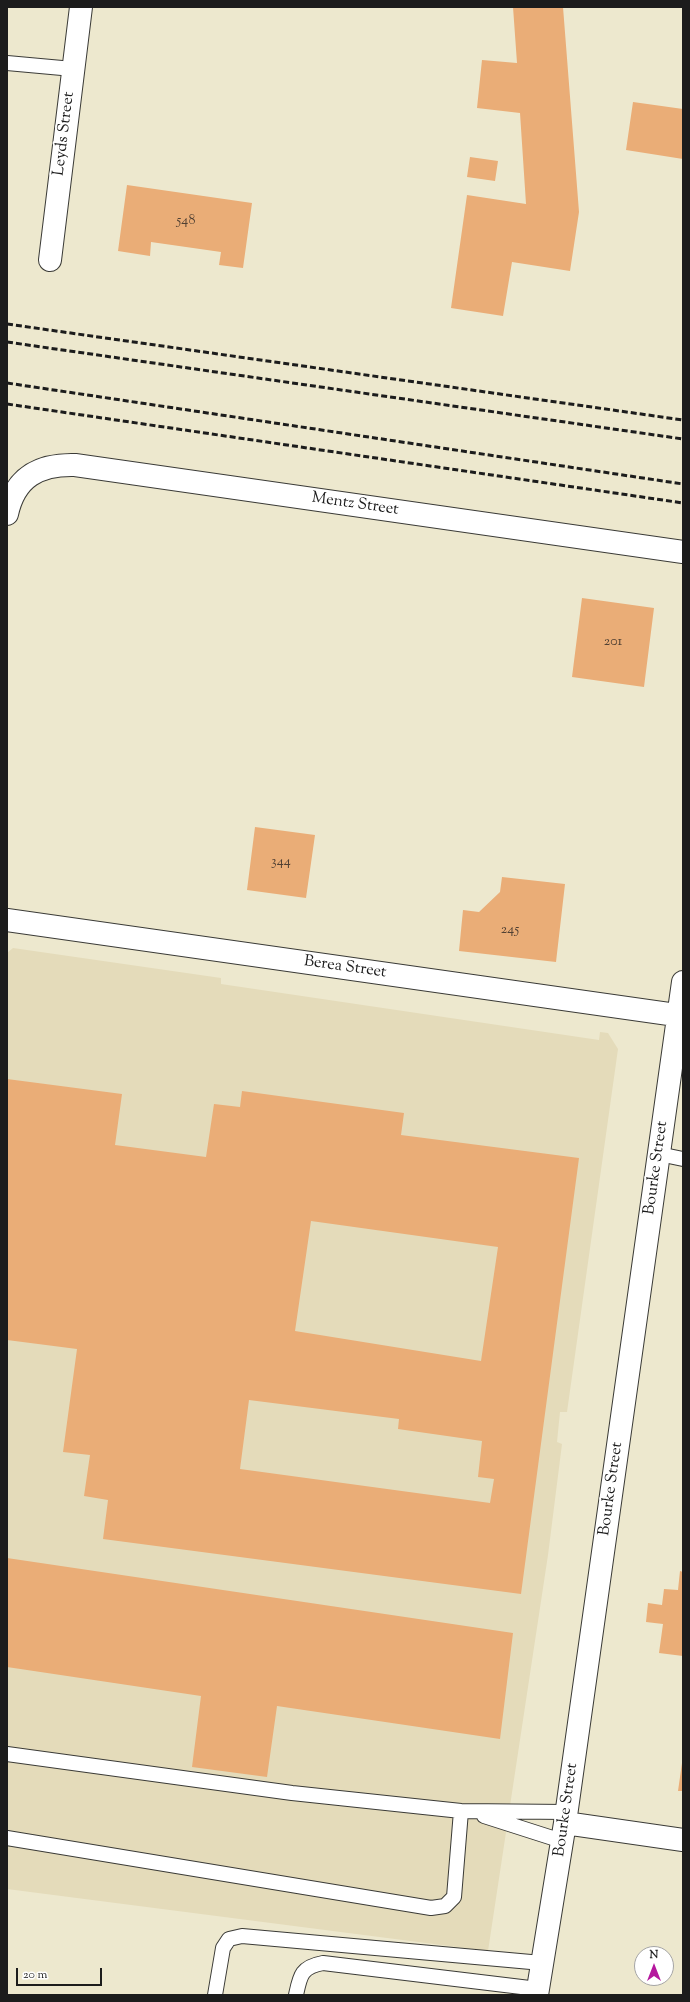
<!DOCTYPE html>
<style>
body{margin:0}
#map{position:relative;width:690px;height:2002px;overflow:hidden;background:#ede8ce;font-family:"Sorts Mill Goudy",serif}
canvas{display:block}
.frame{position:absolute;inset:0;border:8px solid #1c1c1c;pointer-events:none}
.north{position:absolute;left:634px;top:1946px;width:40px;height:40px;box-sizing:border-box;background:#fff;border:1px solid #a4a4a4;border-radius:50%;rotate:0deg;font-size:11px;font-weight:700;line-height:16px;text-align:center;color:#1c1c1c}
.north::after{content:'';display:block;margin:auto;width:14px;height:18px;background:#b5179e;clip-path:polygon(50% 0,100% 100%,50% 72%,0 100%)}
.scale{position:absolute;left:16px;top:1968px;width:86px;height:18px;box-sizing:border-box;border:2px solid #1c1c1c;border-top:0;padding-left:5px;font-size:12px;line-height:14px;white-space:nowrap;color:#1c1c1c;-webkit-text-stroke:3px #fff;paint-order:stroke}
</style>
<div id="map">
<canvas width="690" height="2002"></canvas>
<div class="frame"></div>
<div class="north">N</div>
<div class="scale">20 m</div>
</div>
<script>
const c = document.querySelector('canvas').getContext('2d');
c.lineJoin = 'round';
function paint(path, color) { c.fillStyle = color; c.fill(path, 'evenodd'); }
function trace(path, color, width, dash) { c.strokeStyle = color; c.lineWidth = width; c.lineCap = dash ? 'butt' : 'round'; c.setLineDash(dash || []); c.stroke(path); }
function label(font, color, halo, rows, align = 'center') {
  c.font = font + ' "Sorts Mill Goudy",serif'; c.lineWidth = 3.5; c.setLineDash([]); c.textBaseline = 'middle'; c.strokeStyle = halo; c.fillStyle = color; for (const [text, x, y, turn = 0] of rows) {
    c.save(); c.translate(x, y); c.rotate((+turn || 0) * Math.PI / 180); c.textAlign = isNaN(turn) ? turn : align; if (halo) c.strokeText(text, 0, 0); c.fillText(text, 0, 0); c.restore();
  }
}
paint(new Path2D(`
 M13,948L221,978V984L599,1040L600,1032L608,1033L618,1049L567,1412H560L557,1442L562,1444L548,1555L488,1951L7,1889V953Z`), '#e4dbba');
paint(new Path2D(`
 M513,7H563L579,212L570,271L512,262L503,316L451,308L467,195L526,204L520,113L477,108L482,60L517,63Z
 M633,102L683,109V159L626,150Z
 M470,157L498,161L495,181L467,177Z
 M127,185L252,203L243,268L219,265L221,252L151,242L150,256L118,251Z
 M582,598L654,608L644,687L572,677Z
 M255,827L315,835L306,898L247,890Z
 M502,877L565,884L556,962L459,951L463,910L479,912L500,892Z
 M7,1079L122,1094L115,1145L206,1157L214,1104L240,1107L242,1091L404,1113L401,1135L579,1158L521,1594L103,1539L108,1500L84,1496L90,1455L63,1452L77,1349L7,1340ZM311,1221L498,1247L481,1361L295,1331ZM249,1400L399,1419L398,1429L482,1441L478,1477L494,1479L490,1503L240,1469Z
 M7,1558L513,1633L500,1739L277,1706L267,1777L192,1767L201,1696L7,1667Z
 M680,1571L683,1572V1656L659,1653L663,1624L646,1622L648,1603L662,1605L664,1589L678,1590Z
 M682,1763H683V1791H678Z`), '#eaad77');
const lane = new Path2D(`
 M7,63L73,69
 M659,1154L683,1159
 M7,1754L292,1793L461,1811L567,1812
 M484,1816L562,1841
 M7,1838L431,1908L445,1906L454,1897L461,1811
 M215,1995L223,1948L229,1939L242,1936L542,1963
 M296,1995C300,1976 301,1967 323,1963L538,1989`);
const street = new Path2D(`
 M50,260L81,7
 M7,514C15,477 39,464 75,465L683,552
 M7,920L683,1016
 M565,1823L683,1840
 M537,1995L565,1823L683,982`);
trace(lane, '#3b3b37', 16);
trace(street, '#3b3b37', 24);
trace(lane, '#fff', 14);
trace(street, '#fff', 22);
trace(new Path2D(`
 M7,324L683,420
 M7,342L683,439
 M7,383L683,484
 M7,404L683,503`), '#1c1c1c', 3, [6, 3]);
label('14px', '#504033', null, [
 ["548",186,222],
 ["201",613,643],
 ["344",281,863],
 ["245",510,931]
]);
label('16px', '#1c1c1c', '#fff', [
 ["Leyds Street",65,134,-83],
 ["Mentz Street",355,505,8],
 ["Berea Street",345,968,8],
 ["Bourke Street",657,1168,-82],
 ["Bourke Street",612,1489,-82],
 ["Bourke Street",567,1810,-82]
]);
</script>
